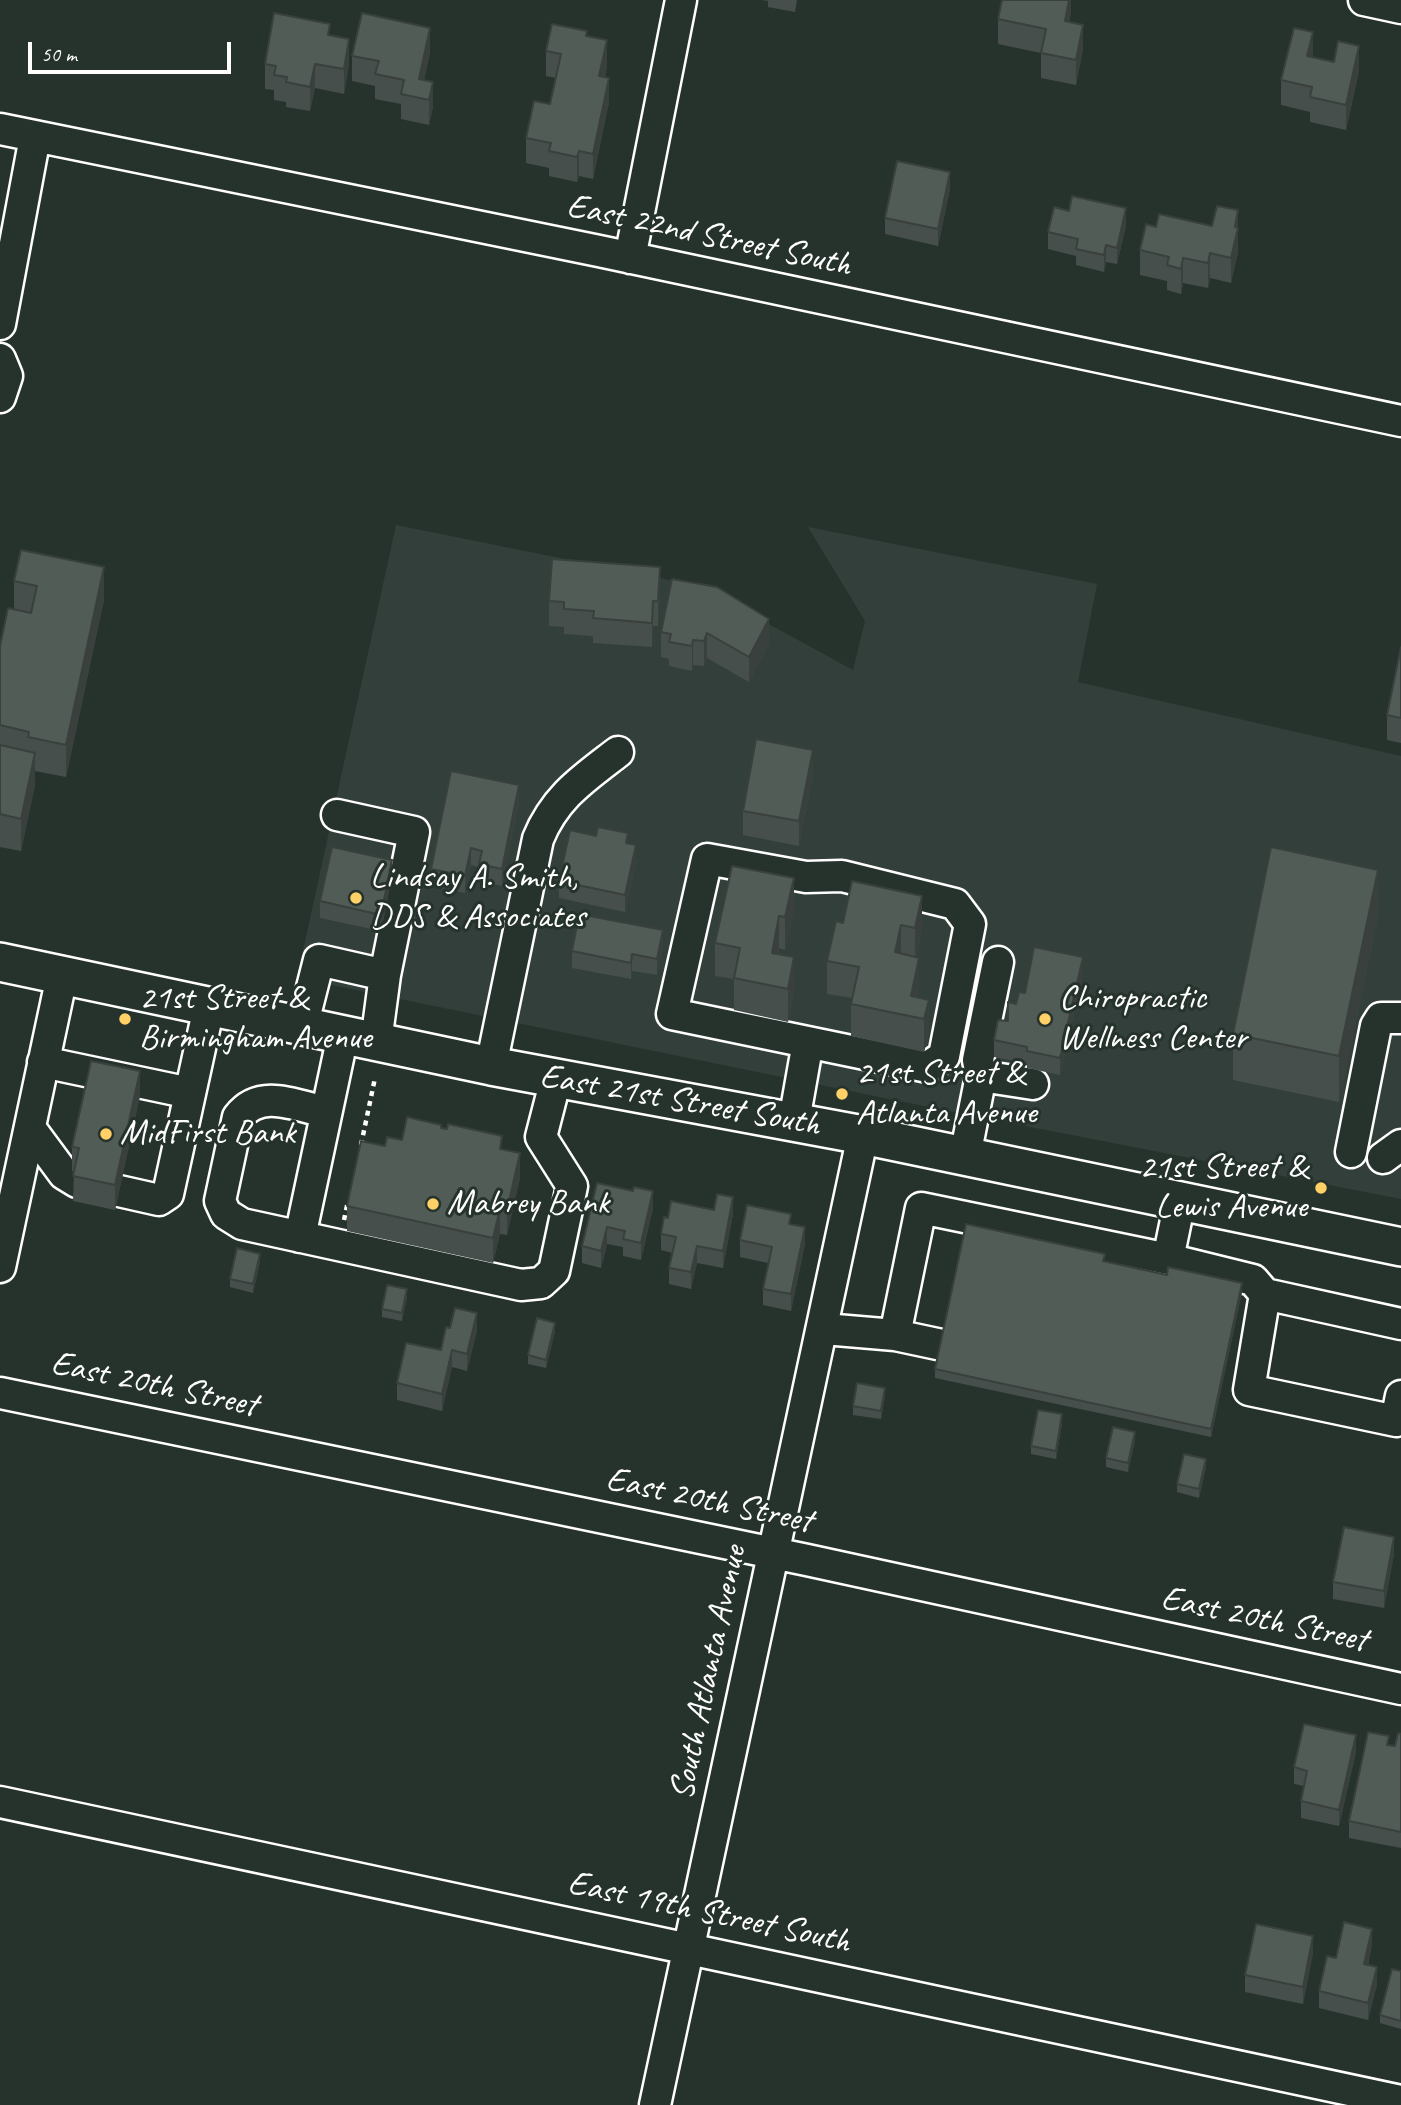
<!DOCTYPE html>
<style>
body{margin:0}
#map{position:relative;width:1401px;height:2105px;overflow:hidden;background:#26332d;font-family:Caveat,sans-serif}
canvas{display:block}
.scale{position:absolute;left:28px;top:42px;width:203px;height:32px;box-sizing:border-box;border:4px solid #fff;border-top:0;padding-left:9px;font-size:21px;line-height:24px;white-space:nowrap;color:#fff;-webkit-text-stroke:5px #26332d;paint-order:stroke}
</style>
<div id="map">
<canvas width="1401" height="2105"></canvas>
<div class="scale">50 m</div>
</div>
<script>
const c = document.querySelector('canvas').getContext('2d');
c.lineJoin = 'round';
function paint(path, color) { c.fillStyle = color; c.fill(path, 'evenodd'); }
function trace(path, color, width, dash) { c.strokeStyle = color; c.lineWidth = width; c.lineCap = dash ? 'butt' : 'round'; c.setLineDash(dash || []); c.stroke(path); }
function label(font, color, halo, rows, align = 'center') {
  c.font = font + ' Caveat,sans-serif'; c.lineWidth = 6; c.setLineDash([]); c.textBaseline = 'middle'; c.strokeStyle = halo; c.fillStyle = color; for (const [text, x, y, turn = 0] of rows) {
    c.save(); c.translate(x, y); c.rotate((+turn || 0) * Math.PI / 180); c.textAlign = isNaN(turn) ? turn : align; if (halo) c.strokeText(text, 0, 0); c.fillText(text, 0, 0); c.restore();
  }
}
paint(new Path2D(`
 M396,525L699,586L853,670L865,621L808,527L1097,584L1078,682L1401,756V1199L943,1110L297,978Z`), '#333f3a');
const minor = new Path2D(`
 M1364,0L1401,8
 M0,129L599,251L1401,421
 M630,258L681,0
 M0,324L35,137
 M0,359L7,376L0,397
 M337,815L414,832L385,975L376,1042
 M707,859L806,877L842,876L955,904L970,924L944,1056L928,1067L672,1014Z
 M302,1027L319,960L385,975
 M43,1062L190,1093
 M491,1066L538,839C555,797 583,779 618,752
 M981,1076L1033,1084
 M325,1112C295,1105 260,1088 238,1117L220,1201L226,1214L242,1224L521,1285L541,1283L554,1271L572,1186L541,1137L556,1079
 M794,1121L808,1042
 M30,1128L64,1174L77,1182
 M1351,1152L1376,1026L1381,1018H1401
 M965,1156L981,1076L978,1060L998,962
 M1383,1158L1401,1145
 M119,1191L159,1200L168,1194L209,1007
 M1180,1201L1168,1259L1253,1280L1265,1294L1401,1324
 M300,1237L343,1035
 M0,1267L62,976
 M1265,1294L1249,1390L1396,1421L1401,1396
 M824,1329L895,1335L942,1345
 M895,1335L921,1208L1168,1259
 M0,1393L807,1560L1401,1689
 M0,1802L1401,2101
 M655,2105L863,1135`);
const major = new Path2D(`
 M0,962L491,1066L863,1135L1401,1247`);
trace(minor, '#fff', 35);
trace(major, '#fff', 42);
trace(new Path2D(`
 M361,1145L375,1078
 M344,1220L348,1201`), '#fff', 4.5, [5, 5]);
trace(minor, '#26332d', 30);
trace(major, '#26332d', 37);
paint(new Path2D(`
 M762,0H797L795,12L768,7V1Z
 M1071,0V12L1069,22L1083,49L1076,85L1041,78V53L998,44V19Z
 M330,36L349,64L344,94L315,88L310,111L286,107V102L274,100V90L265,89V64Z
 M587,36L607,65L605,77L609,102L593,179L579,176L577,182L549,176V168L526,163V138L550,104L556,78L546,76V51Z
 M430,53L424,80L433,107L429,125L401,119V104L375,99V86L352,81V56Z
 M1313,57L1359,71L1346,130L1310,122V112L1281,105V80Z
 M950,189L938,246L885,234V218Z
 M1126,225L1117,264L1106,262L1104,272L1076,265V256L1048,249V232Z
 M1156,227L1238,252L1231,283L1210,278L1208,288L1183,283L1181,294L1167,290V281L1140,275V250Z
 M672,579L769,644L749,682L707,658L704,666L693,665L692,671L669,666V659L661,657V632Z
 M14,581L104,600L66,777L35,771V785L21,851L0,847V646L14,609Z
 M660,592L658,626H653L652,647L593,643V636L564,634V627L549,626V601Z
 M1401,647V743L1387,740V715Z
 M813,775L799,846L743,835V811Z
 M519,802L502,886L479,881V867L471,865L465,893L431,886V869Z
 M628,844L636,862L625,912L559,898V881Z
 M732,866L794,911L785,950L779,948L778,954L794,990L788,1022L734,1010V979L715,976V943Z
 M392,877L381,931L320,918V901Z
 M852,881L922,928L916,957L919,990L917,998L929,1032L924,1052L851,1036V1004L852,998L827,994V961L843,923Z
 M1378,916L1339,1102L1233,1080V1034Z
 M663,947L657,975L632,971L631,979L572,968V951Z
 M1083,974L1060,1075L1027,1068V1063L994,1057V1040L1008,1021L1016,1004L1025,993Z
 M140,1096L115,1210L73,1201L74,1172L72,1171V1147Z
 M441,1128L502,1150L520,1178L507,1235L500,1234L493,1263L347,1231V1206L385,1146Z
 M597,1183L653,1208L641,1260L623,1256V1247L607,1244L601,1268L582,1263V1246Z
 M733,1214L723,1268L697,1263L691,1289L669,1284V1268L672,1253L661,1250V1234Z
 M740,1240L805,1244L791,1311L763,1305V1289L768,1263L740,1257Z
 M260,1262L253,1293L230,1287V1279Z
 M1105,1262L1242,1292L1211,1437L935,1378V1369Z
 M407,1297L402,1321L382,1317V1309Z
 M450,1328L477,1330L467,1371L452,1367L442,1411L397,1400V1383L441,1350Z
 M555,1331L546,1368L528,1364V1355Z
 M885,1396L881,1419L853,1415V1406Z
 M1062,1423L1056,1459L1031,1454V1446Z
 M1135,1440L1128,1472L1106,1467V1458Z
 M1206,1467L1199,1498L1177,1492V1484Z
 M1394,1554L1384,1608L1333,1599V1582Z
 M1401,1734V1848L1349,1838V1821L1389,1745L1395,1746Z
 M1356,1752L1339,1826L1301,1818V1801L1304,1786L1294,1784V1767Z
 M1372,1945L1368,1965L1377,1984L1368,2020L1319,2008V1991L1336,1958Z
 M1313,1953L1303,2004L1245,1992V1975Z
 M1401,1971V2029L1380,2023V2015Z`), '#464f4b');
paint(new Path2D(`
 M1069,0H1071V12L1065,46V21Z
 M1083,25V49L1076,85V60Z
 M430,28V53L420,98L419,79Z
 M1313,32V57L1307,56Z
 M349,39V64L344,94V69Z
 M607,40V65L599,100V76Z
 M1359,46V71L1346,130V105Z
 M315,64V88L310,111V87Z
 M609,78V102L593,179V154Z
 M433,82V107L429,125V100Z
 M579,151V176L577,182V157Z
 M950,172V189L938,246V229Z
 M1126,208V225L1117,264V248Z
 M1238,210V252L1231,283V258L1235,227Z
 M1106,245V262L1104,272V255Z
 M1210,253V278L1208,288V263Z
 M1183,258V283L1181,294V269Z
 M104,567V600L66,777V745Z
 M660,567V592L658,626V601Z
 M653,601V626L652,647V623Z
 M769,619V644L749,682V657Z
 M707,633V658L704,666V641Z
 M693,640V665L692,671V646Z
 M813,750V775L799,846V821Z
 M35,753V785L21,851V819Z
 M519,785V802L502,886V869Z
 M636,845V862L625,912V895Z
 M471,848V865L465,893V876Z
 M392,860V877L381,931V915Z
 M1378,870V916L1339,1102V1056Z
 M794,878V911L785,950V917Z
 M922,896V928L915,961V928Z
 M779,916V948L772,985V953Z
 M901,925V958L895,952Z
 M663,930V947L657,975V959Z
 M632,954V971L631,979V963Z
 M794,957V990L788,1022V989Z
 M1083,957V974L1060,1075V1058Z
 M919,958V990L913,1017L911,996Z
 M929,1000V1032L924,1052V1019Z
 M140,1071V1096L115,1210V1185Z
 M520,1153V1178L507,1235V1210Z
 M653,1191V1208L641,1260V1243Z
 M733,1197V1214L723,1268V1251Z
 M500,1209V1234L493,1263V1238Z
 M607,1227V1244L601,1268V1251Z
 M805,1227V1244L791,1311V1294Z
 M697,1246V1263L691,1289V1272Z
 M260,1254V1262L253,1293V1284Z
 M1242,1283V1292L1211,1437V1429Z
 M407,1289V1297L402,1321V1313Z
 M477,1313V1330L467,1371V1354Z
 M555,1323V1331L546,1368V1360Z
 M452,1350V1367L442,1411V1394Z
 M885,1388V1396L881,1419V1411Z
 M1062,1414V1423L1056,1459V1451Z
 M1135,1432V1440L1128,1472V1463Z
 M1206,1459V1467L1199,1498V1489Z
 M1394,1537V1554L1384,1608V1591Z
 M1356,1735V1752L1339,1826V1810Z
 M1372,1929V1945L1364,1980V1964Z
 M1313,1936V1953L1303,2004V1987Z
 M1377,1967V1984L1368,2020V2003Z`), '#39403d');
const building = new Path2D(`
 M1002,0H1069L1065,21L1083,25L1076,60L1041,53L1046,29L998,19Z
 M274,13L330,24L328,35L349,39L344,69L315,64L310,87L286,82L287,77L274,75L276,66L265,64Z
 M362,13L430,28L419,79L433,82L429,100L401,94L404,80L375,74L379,61L352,56Z
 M552,24L587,31L586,36L607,40L599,76L609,78L593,154L579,151L577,157L549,151L551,143L526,138L534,101L550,104L561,54L546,51Z
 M1294,28L1313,32L1307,56L1334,62L1338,41L1359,46L1346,105L1310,97L1312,87L1281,80Z
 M897,161L950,172L938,229L885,218Z
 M1072,196L1126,208L1117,248L1106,245L1104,255L1076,249L1078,239L1048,232L1054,207L1069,211Z
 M1217,206L1238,210L1235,227L1238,228L1231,258L1210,253L1208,263L1183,258L1181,269L1167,265L1169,257L1140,250L1146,224L1156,227L1159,214L1212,226Z
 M21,550L104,567L66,745L28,737L29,732L0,725V646L8,608L31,613L37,586L14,581Z
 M552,559L660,567L658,601H653L652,623L593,618L594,611L564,609V602L549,601Z
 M672,579L717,587L769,619L749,657L707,633L704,641L693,640L692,646L669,642L671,634L661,632Z
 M1401,647V718L1387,715Z
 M756,739L813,750L799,821L743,811Z
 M0,745L35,753L21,819L0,814Z
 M451,771L519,785L502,869L479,864L482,851L471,848L465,876L431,869Z
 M598,827L628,833L626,843L636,845L625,895L559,881L570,830L596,836Z
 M332,847L392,860L381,915L320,901Z
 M1271,847L1378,870L1339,1056L1233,1034Z
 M732,866L794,878L785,917L779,916L772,953L794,957L788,989L734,978L740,948L715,943Z
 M852,881L922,896L915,928L901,925L895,952L919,958L911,996L929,1000L924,1019L851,1004L859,967L827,961L836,921L843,923Z
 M579,914L663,930L657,959L632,954L631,963L572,951Z
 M1034,947L1083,957L1060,1058L1027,1051V1047L994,1040L998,1020L1008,1021V1002L1016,1004L1019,992L1025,993Z
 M91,1061L140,1071L115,1185L73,1176L79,1148L72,1147Z
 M407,1117L441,1125V1128L447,1129L448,1124L502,1136L500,1149L520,1153L507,1210L500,1209L493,1238L347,1206L361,1141L385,1146L387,1137L402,1140Z
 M597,1183L633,1191L634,1187L653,1191L641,1243L623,1239L625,1231L607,1227L601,1251L582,1246Z
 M717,1194L733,1197L723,1251L697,1246L691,1272L669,1268L676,1237L661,1234L664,1217L668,1218L671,1201L714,1210Z
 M747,1205L791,1214L789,1224L805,1227L791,1294L763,1289L772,1247L740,1240Z
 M966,1224L1105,1254L1103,1261L1167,1275L1168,1267L1242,1283L1211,1429L935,1369Z
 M237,1248L260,1254L253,1284L230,1279Z
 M387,1285L407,1289L402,1313L382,1309Z
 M455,1308L477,1313L467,1354L452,1350L442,1394L397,1383L406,1343L441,1350L446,1327L450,1328Z
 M537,1318L555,1323L546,1360L528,1355Z
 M857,1383L885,1388L881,1411L853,1406Z
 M1038,1410L1062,1414L1056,1451L1031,1446Z
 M1113,1427L1135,1432L1128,1463L1106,1458Z
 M1184,1454L1206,1459L1199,1489L1177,1484Z
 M1344,1527L1394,1537L1384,1591L1333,1582Z
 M1304,1724L1356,1735L1339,1810L1301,1801L1307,1771L1294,1767Z
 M1368,1732L1389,1736L1387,1745L1395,1746L1398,1733L1401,1734V1832L1349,1821Z
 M1344,1922L1372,1929L1364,1964L1377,1967L1368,2003L1319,1991L1327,1956L1336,1958Z
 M1256,1924L1313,1936L1303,1987L1245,1975Z
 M1392,1969L1401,1971V2021L1380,2015Z`);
paint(building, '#515c57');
trace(building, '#39403d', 2);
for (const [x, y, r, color] of [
 [356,898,7,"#ffd166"],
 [125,1019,7,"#ffd166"],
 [1045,1019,7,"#ffd166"],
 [842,1094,7,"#ffd166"],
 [106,1134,7,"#ffd166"],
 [1321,1188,7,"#ffd166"],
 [433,1204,7,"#ffd166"]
]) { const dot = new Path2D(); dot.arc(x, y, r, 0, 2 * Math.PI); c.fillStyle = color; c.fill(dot); trace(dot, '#26332d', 2.5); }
label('35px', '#fff', '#26332d', [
 ["East 22nd Street South",709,236,12],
 ["East 21st Street South",680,1101,10],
 ["East 20th Street",154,1385,12],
 ["East 20th Street",709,1501,12],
 ["East 20th Street",1264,1620,12],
 ["South Atlanta Avenue",709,1673,-78],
 ["East 19th Street South",709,1913,12]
]);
label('35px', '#fff', '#26332d', [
 ["Lindsay A. Smith,",370,878],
 ["DDS & Associates",370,918],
 ["21st Street &",139,999],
 ["Birmingham Avenue",139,1039],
 ["Chiropractic",1059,999],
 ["Wellness Center",1059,1039],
 ["21st Street &",856,1074],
 ["Atlanta Avenue",856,1114],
 ["MidFirst Bank",120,1134],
 ["21st Street &",1307,1168,"right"],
 ["Lewis Avenue",1307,1208,"right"],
 ["Mabrey Bank",447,1204]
], 'left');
</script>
